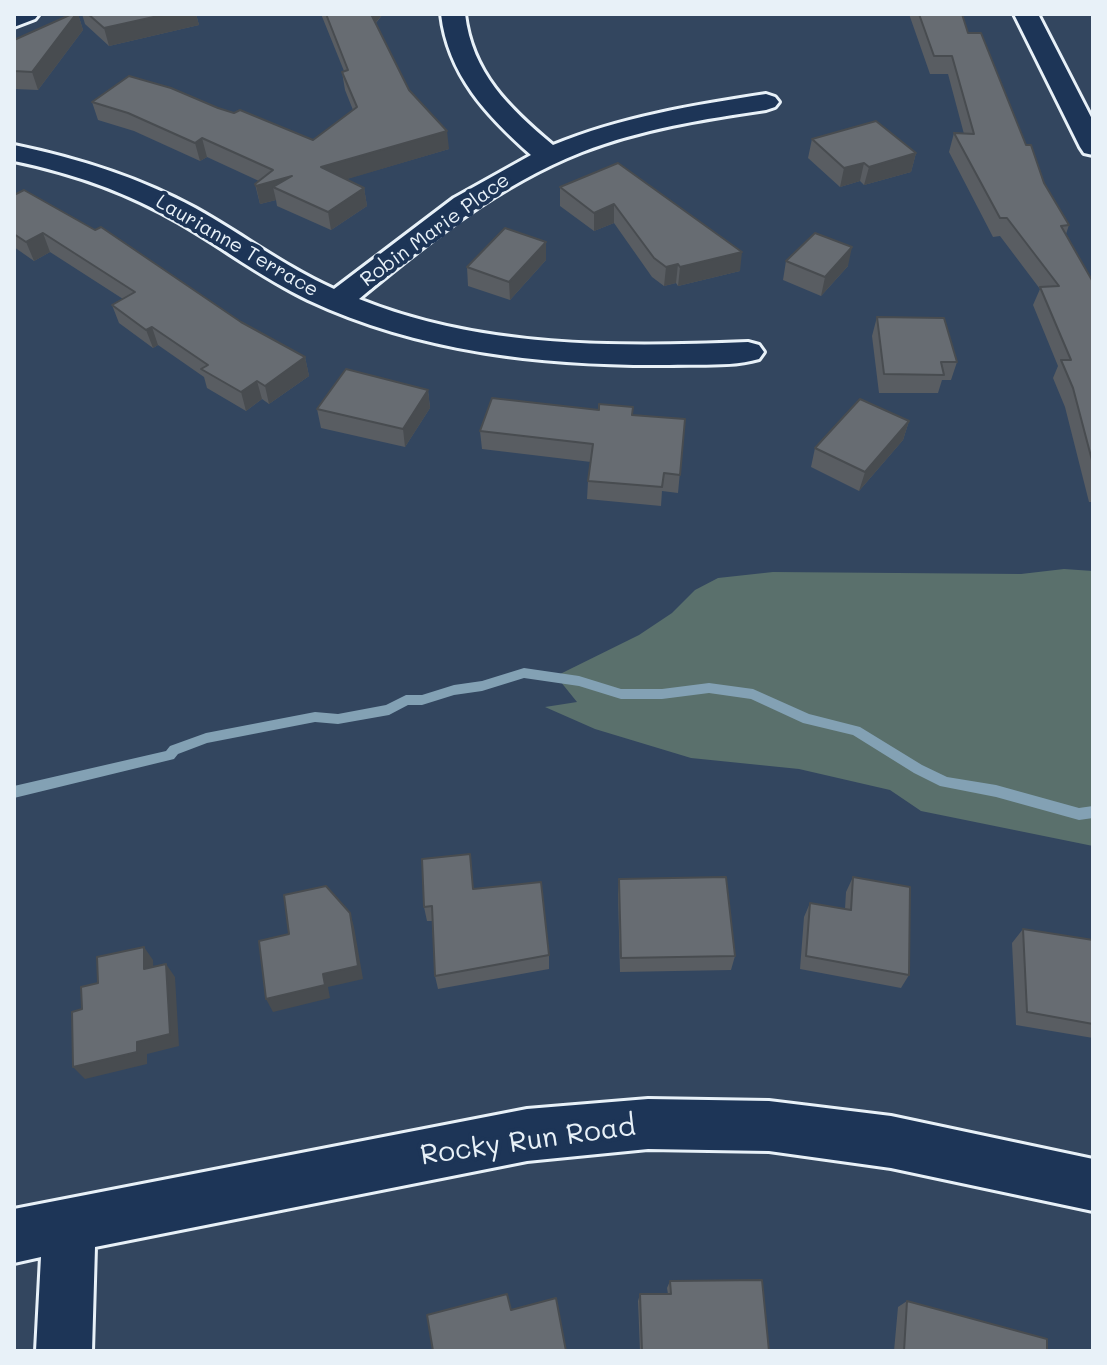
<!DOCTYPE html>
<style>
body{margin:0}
#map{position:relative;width:1107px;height:1365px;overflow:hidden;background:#33465f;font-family:Mali,sans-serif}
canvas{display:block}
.frame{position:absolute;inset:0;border:16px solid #e8f1f8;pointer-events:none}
</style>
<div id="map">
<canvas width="1107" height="1365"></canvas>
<div class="frame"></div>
</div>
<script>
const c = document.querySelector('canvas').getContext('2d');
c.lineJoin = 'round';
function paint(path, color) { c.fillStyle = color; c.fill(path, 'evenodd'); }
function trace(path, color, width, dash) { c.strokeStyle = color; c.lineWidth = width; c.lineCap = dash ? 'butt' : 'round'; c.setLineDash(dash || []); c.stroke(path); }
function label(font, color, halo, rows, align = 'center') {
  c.font = font + ' Mali,sans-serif'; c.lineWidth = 8; c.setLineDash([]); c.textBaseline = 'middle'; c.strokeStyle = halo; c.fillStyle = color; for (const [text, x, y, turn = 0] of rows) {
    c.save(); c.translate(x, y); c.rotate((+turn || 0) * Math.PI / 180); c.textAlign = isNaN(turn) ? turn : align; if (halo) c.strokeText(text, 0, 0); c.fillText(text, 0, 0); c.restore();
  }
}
paint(new Path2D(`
 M1064,569L1093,571V846L921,811L890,790L799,769L691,758L595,729L545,707L577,702L556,676L639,635L672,613L695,590L718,578L773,572L1021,574Z`), '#5a706c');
paint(new Path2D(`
 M524,668L579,676L621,689H662L709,683L753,689L809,714L860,727L922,765L947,777L996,785L1079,808L1093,806V818L1079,820L996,797L940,786L914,773L853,735L803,723L751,699L709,693L662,699H621L579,686L524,678L482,691L454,695L422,705H408L389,715L338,724L315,722L207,743L178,754L174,759L170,760L14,798V786L166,751L170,746L206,733L315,712L338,714L386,705L406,695H422L454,685L482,681Z`), '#83a1b4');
const minor = new Path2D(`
 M14,14H39L35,19L14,27Z
 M441,14H465C472,73 509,108 553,145C621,117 694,105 766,94L775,97L779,102L775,107L766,110C704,119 641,129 582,152C498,185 428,242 359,299C482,349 618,347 748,342L759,345L764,352L759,359C731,367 698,364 669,365C546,366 421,353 308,300C262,278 222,247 178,222C127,192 72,173 14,161V145C77,158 138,177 195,208C242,234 285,267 334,289L454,198L531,155C487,116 448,75 441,14Z
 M1014,14H1038L1093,121V155L1084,153L1080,147Z
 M648,1099L769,1101L891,1116L1093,1159V1211L891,1168L769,1151L648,1149L527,1161L95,1247L92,1351H36L41,1257L14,1263V1209L527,1109Z`);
trace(minor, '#e8f1f8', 6);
paint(minor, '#1d3557');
paint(new Path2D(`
 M72,14H78L83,30L38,90L14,89V40Z
 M82,14H196L199,25L109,46L85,24Z
 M321,14H383L376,23L409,90L449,149L346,179L364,188L367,206L331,230L277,206L276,200L260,204L255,184L259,181L207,157L200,161L134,131L98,120L92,102L218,108L313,140L353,110L345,90L342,72L344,71Z
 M909,14H962L968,33L1026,145L1044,183L1069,225L1066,234L1093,282V502H1089L1065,407L1053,378L1058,366L1033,305L1040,289L1000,236L993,237L949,152L954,133L964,134L948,74H930Z
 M812,139L916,153L911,172L864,185L860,181L840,187L808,158Z
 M618,163L740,271L678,286L676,283L664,286L652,277L614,223L594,231L560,206V187Z
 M14,195L305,357L309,376L269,404L262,399L246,411L207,388L204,377L158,345L153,348L119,323L112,305L123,299L50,252L34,261L14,247Z
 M546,260L510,300L468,286L467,267Z
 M786,261L848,266L821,296L783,280Z
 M877,317L957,362L951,380H942L938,393H879L872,336Z
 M428,390L430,408L405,447L321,428L317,409Z
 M632,415L685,419L678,493L662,491L661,506L587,499L588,481L591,462L482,449L480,431Z
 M909,421L903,440L859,491L811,467L815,448Z
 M853,877L909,975L901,988L800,969L804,917L810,903L845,909L846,892Z
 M619,879L735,956L731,970L620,972L618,894Z
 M474,889L549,955V969L438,989L435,976L432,921H427L424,907Z
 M1023,929L1093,940V1038L1016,1025L1012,943Z
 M670,1281L769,1351H640L638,1301L640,1294H668L667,1288Z
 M907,1301L1047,1351H894L898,1307Z`), '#595d62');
paint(new Path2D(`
 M76,14H78L83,30L38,90L32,72Z
 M167,14H196L199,25L109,46L104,28Z
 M370,14H383L371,28Z
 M447,131L449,149L324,186L321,167Z
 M202,138L207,157L200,161L195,143Z
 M916,153L911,172L864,185L869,167Z
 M864,163L860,181L840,187L844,168Z
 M292,176L273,187L276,200L260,204L256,186Z
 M364,188L367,206L331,230L328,212Z
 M614,204V223L594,231V213Z
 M43,233L50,252L34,261L26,242Z
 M546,242V260L510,300L509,282Z
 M852,247L848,266L821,296L825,277Z
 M742,252L740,271L678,286L680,267Z
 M678,264L676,283L664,286L666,267Z
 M152,327L158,345L153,348L146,330Z
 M305,357L309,376L269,404L265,386Z
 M257,381L262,399L246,411L241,392Z
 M428,390L430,408L405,447L403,429Z
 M909,421L903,440L859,491L865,472Z
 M350,913L354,927L363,979L328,987L330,998L273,1012L266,999L323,974Z
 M144,947L153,960L154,982L144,969Z
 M166,964L175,977L179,1046L147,1054V1064L85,1079L73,1067L137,1042Z`), '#484c50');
const building = new Path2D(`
 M72,14H76L32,72L14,71V40Z
 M88,14H167L104,28Z
 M326,14H371L409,90L447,131L321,167L364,188L328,212L273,187L292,176L256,186L255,184L273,170L202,138L195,143L128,113L92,102L129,76L171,88L218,108L234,113L240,110L313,140L357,107L342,72L348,70Z
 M919,14H962L968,33H981L1026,145H1031L1044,183L1069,225L1061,226L1093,282V464L1073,388L1061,360H1071L1040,287L1059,286L1007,218H1000L954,133L974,134L952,56H934Z
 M876,121L916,153L869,167L864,163L844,168L812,139Z
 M618,163L742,252L680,267L678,264L666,267L654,258L614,204L594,213L560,187Z
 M24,190L95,230L101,227L241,322L305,357L265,386L257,381L241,392L201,369L208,365L152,327L146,330L112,305L135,292L43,233L26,242L14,234V195Z
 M505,228L546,242L509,282L467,267Z
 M815,233L852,247L825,277L786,261Z
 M877,317L944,318L957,362H941L944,375L884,374Z
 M346,369L428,390L403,429L317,409Z
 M492,398L599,410V404L633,407L632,415L685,419L680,475L664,473L662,487L588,481L593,444L480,431Z
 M860,399L909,421L865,472L815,448Z
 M470,854L473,889L541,882L549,955L435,976L432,906L424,907L422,859Z
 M726,877L735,956L621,958L619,879Z
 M853,877L910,887L909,975L806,956L810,903L851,910Z
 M326,886L350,913L358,966L323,974L325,985L266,999L259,941L289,934L284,895Z
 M1023,929L1093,940V1024L1027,1012Z
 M144,947V969L166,964L170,1034L137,1042V1052L73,1067L72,1012L82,1009L81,987L98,983L97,957Z
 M762,1280L769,1351H642L640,1294H671L670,1281Z
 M507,1294L511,1310L556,1298L566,1351H433L427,1315Z
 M907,1301L1047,1339V1351H904Z`);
paint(building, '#676c72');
trace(building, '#484c50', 2);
label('20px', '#e8f1f8', '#1d3557', [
 ["Robin Marie Place",435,230,-36],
 ["Laurianne Terrace",237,246,30]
]);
label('28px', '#e8f1f8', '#1d3557', [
 ["Rocky Run Road",528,1141,-8]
]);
</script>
